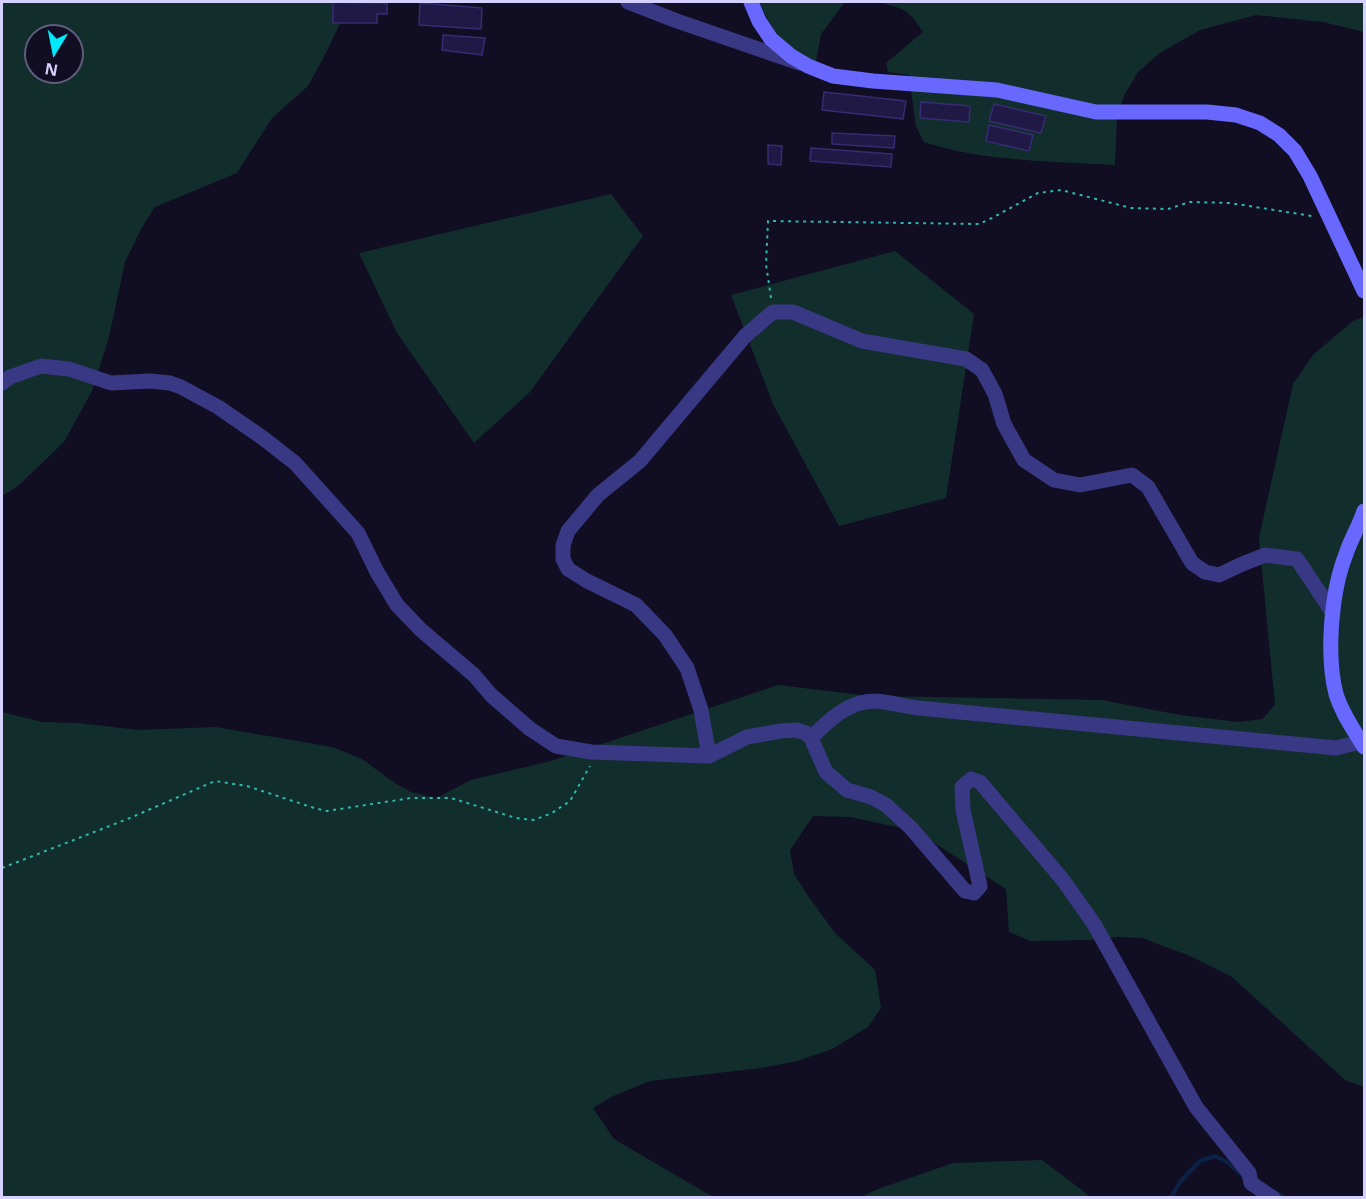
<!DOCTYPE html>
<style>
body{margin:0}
#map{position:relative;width:1366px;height:1199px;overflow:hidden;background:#110e24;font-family:"Noto Sans",sans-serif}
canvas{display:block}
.frame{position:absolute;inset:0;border:3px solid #d5d1ff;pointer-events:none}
.north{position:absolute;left:24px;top:24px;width:60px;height:60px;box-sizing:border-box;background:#110e24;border:2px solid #5f5c7c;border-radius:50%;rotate:190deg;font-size:16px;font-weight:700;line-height:24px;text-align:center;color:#d5d1ff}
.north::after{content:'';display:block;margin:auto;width:21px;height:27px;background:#00e9fc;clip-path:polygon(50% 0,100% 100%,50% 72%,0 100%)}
</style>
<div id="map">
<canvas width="1366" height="1199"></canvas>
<div class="frame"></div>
<div class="north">N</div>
</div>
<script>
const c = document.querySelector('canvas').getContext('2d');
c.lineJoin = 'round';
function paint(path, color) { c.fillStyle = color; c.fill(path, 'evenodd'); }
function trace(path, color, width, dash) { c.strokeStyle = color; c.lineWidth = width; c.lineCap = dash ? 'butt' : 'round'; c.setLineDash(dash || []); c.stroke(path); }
paint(new Path2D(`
 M2,2H350L327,51L308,86L272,118L237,173L155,207L141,229L125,262L109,337L92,391L64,442L18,486L2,496ZM36,36H72V72H36Z
 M760,2H845L821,34L816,61C790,58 767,24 760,2Z
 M880,2H1364V32L1323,22L1256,15L1200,30L1160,53L1138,72L1125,94L1117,115L1115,165C1051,161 985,162 924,142L916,127L909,75L888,72L886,63L923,32C917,23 909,11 899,8C892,5 886,5 880,2Z
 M611,194L643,236L530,392L474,443L397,333L359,253Z
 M895,251L974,314L946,498L839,526L773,404L731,295Z
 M1364,317V1087L1345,1080L1232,977L1190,956L1142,938L1117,937L1089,940L1031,941L1009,932L1006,889L928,839L897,827L850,817L813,816L790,850L794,874L808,896L835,933L875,970L881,1008L868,1027L832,1049L797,1061L761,1068L650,1081L613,1096L593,1108L614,1139L706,1193L716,1197L2,1198V712L42,722L78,723L139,730L216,727L332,747L362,759L396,784L411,792L436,798L471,780L551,761L778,685L870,696L1102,700L1180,715L1238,722L1262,719L1275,705L1259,538L1293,384L1313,355L1353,321Z
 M1042,1160L1087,1194L1088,1197H860L881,1188L953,1163Z`), '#112e2c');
trace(new Path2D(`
 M1277,1193L1285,1198
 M1167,1198L1172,1196L1180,1182L1200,1161L1215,1156L1227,1162L1243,1176`), '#0b2246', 4);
const building = new Path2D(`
 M333,2L387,3V14H377V23H333Z
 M420,3L482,8L481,29L419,25Z
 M443,35L485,38L482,55L442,50Z
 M824,92L906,101L903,119L822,110Z
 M921,102L970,106L969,122L920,118Z
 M994,104L1046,116L1041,133L989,121Z
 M989,125L1033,135L1029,151L986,141Z
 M832,133L895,136L894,148L832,144Z
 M768,145L782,146L781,165L768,164Z
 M811,148L892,154L891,167L810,161Z`);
paint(building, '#211945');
trace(building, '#372b72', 1.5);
trace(new Path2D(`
 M771,298L766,264L768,221L979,224L992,218L1038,193L1061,190L1131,208L1168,209L1190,202L1230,203L1312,216
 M2,868L130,818L215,781L247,786L314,808L327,811L411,798H451L516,818L534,820L552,813L570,801L590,766`), '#2cb8ac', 2, [3, 4.5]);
trace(new Path2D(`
 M628,2L677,21L799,63
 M2,383L10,377L41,366L69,369L111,383L150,381L170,383L181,387L218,407L263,438L295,463L358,533L377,572L397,605L421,630L474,675L491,695L530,729L556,746L591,752L709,756L747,737L781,731L796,730L806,733L811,738L826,772L847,790L871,797L886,805L911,828L965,891L974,893L980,886L963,810L962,787L971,779L980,782L1063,880L1094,924L1196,1107L1249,1173L1251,1183L1273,1198
 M811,738C829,720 848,701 875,701C889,702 904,706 918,708L1336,748L1364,741
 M709,756L701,710L687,668L665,635L636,605L587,581L568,569L563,559V545L568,531L598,495L640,461L745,336L773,312H793L862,341L966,359L982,370L995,394L1004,424L1024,460L1054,480L1080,485L1132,475L1148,487L1192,563L1205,572L1219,575L1240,565L1265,555L1297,559L1333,613`), '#393884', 15);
trace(new Path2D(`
 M751,2L759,21L771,39L791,56L808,66L833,76L873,81L997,90L1096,112H1207L1236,115L1260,123L1279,135L1295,151L1310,176L1364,291
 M1364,511C1359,526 1351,539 1346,554C1331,592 1326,655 1336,694C1342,714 1354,730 1364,747`), '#6868ff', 15);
</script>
